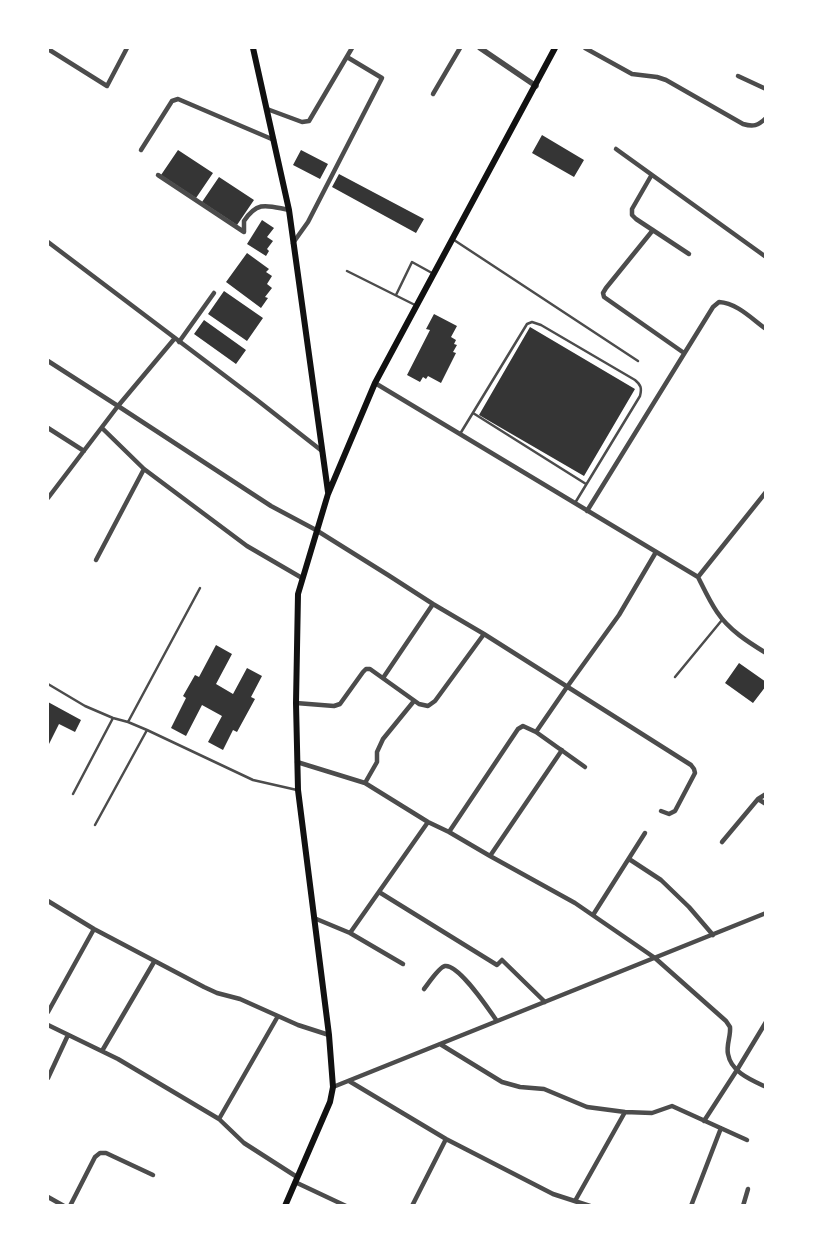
<!DOCTYPE html>
<style>
body{margin:0}
#map{position:relative;width:813px;height:1253px;overflow:hidden;background:#fff;font-family:Karla,sans-serif}
canvas{display:block}
.frame{position:absolute;inset:0;border:49px solid #fff;pointer-events:none}
</style>
<div id="map">
<canvas width="813" height="1253"></canvas>
<div class="frame"></div>
</div>
<script>
const c = document.querySelector('canvas').getContext('2d');
c.lineJoin = 'round';
function paint(path, color) { c.fillStyle = color; c.fill(path, 'evenodd'); }
function trace(path, color, width, dash) { c.strokeStyle = color; c.lineWidth = width; c.lineCap = dash ? 'butt' : 'round'; c.setLineDash(dash || []); c.stroke(path); }
paint(new Path2D(`
 M542,135L584,160L574,177L532,153Z
 M178,150L213,173L196,198L161,175Z
 M301,150L328,164L320,179L293,165Z
 M339,174L424,219L416,233L332,187Z
 M219,177L254,200L237,225L202,202Z
 M262,220L274,228L267,237L273,241L267,249L269,251L266,256L247,244Z
 M247,253L269,269L266,272L272,276L267,284L272,288L265,297L268,298L261,308L226,282Z
 M224,291L263,318L247,341L208,314Z
 M434,314L457,326L451,337L456,340L454,344L457,345L453,352L456,353L441,383L428,376L426,379L423,377L420,382L407,375L430,330L426,329Z
 M204,320L246,350L236,364L194,334Z
 M530,327L635,389L584,476L479,415Z
 M216,645L232,654L216,684L233,694L247,668L262,676L251,697L255,699L237,732L233,730L223,750L208,742L222,716L202,705L186,736L171,728L186,698L183,696L195,675L199,677Z
 M739,663L766,682V686L753,703L725,683Z
 M48,702L81,720L75,732L59,724L48,746Z`), '#353535');
trace(new Path2D(`
 M454,240L638,361
 M347,271L415,305
 M396,295L412,262L432,273
 M473,413L586,484
 M460,434L527,324L532,322L541,325L635,380C641,385 642,388 640,396L575,503
 M675,677L722,620
 M48,684L85,706L113,718L128,722L147,730L253,780L297,790
 M128,722L200,588
 M73,794L113,718
 M95,825L147,730`), '#4c4c4c', 2.5);
trace(new Path2D(`
 M585,48L632,74L657,77L666,80L743,124C753,127 758,126 766,118
 M48,49L107,86L127,48
 M738,76L766,89
 M433,94L460,48
 M267,109L302,122L309,121L352,48
 M616,149L766,257
 M141,150L172,101L178,99L274,140
 M158,175L244,232
 M651,176L632,209V215L636,219L689,254
 M653,230L606,288L603,293L604,297L684,353
 M244,232V221C258,200 268,206 289,210
 M48,242L257,400L322,451
 M293,243L308,222L382,78L347,57
 M175,338L118,406L271,506L316,530L388,575L433,604L484,634L691,765L694,769L695,773L675,811L669,814L661,811
 M179,342L214,293
 M48,361L118,406L48,498
 M375,383L698,577L766,492
 M48,428L84,451
 M102,428L144,469L247,546L302,578
 M587,511L713,307L719,302C737,303 752,319 766,329
 M96,560L144,469
 M698,577C704,589 710,602 717,612C729,630 748,642 766,653
 M383,678L433,604
 M296,703L334,706L340,704L363,672L366,669H370L419,704L428,706L435,701L484,634
 M536,732L585,767
 M297,762L365,783L428,822L449,832L490,856L575,903L655,958L726,1021L730,1027C731,1036 726,1045 728,1054C731,1072 751,1080 766,1087
 M365,783L377,762V752L383,739L414,701
 M758,799L766,804
 M449,832L518,729L523,726L536,732L567,687L619,615L656,552
 M722,842L758,799L766,794
 M490,856L562,750
 M629,859L661,880L689,907L713,935
 M379,892L497,965L502,960L545,1002
 M48,901L94,929L204,987L217,993L240,999L298,1025L329,1035
 M593,915L645,833
 M314,918L350,933L403,964
 M350,933L428,822
 M424,989C428,984 439,967 445,966C459,964 489,1010 497,1021
 M48,1012L94,929
 M48,1025L118,1059L219,1119L244,1143L297,1177
 M440,1044L502,1082L520,1087L544,1089L587,1107L625,1112L652,1113L672,1106L747,1140
 M102,1051L154,962
 M48,1078L68,1035
 M349,1081L446,1139L553,1194L590,1206
 M333,1087L766,913
 M219,1119L278,1016
 M704,1121L737,1070L766,1022
 M295,1182L346,1206
 M48,1197L64,1206
 M575,1201L625,1112
 M70,1206L95,1157L100,1153H106L153,1175
 M412,1206L446,1139
 M691,1206L721,1128
 M743,1206L748,1189`), '#4c4c4c', 4.5);
trace(new Path2D(`
 M480,48L536,86`), '#4c4c4c', 5.5);
trace(new Path2D(`
 M253,48L289,210L328,492
 M285,1206L330,1102L333,1087L329,1035L298,790L296,703L298,594L328,494L375,383L555,48`), '#111', 6);
</script>
